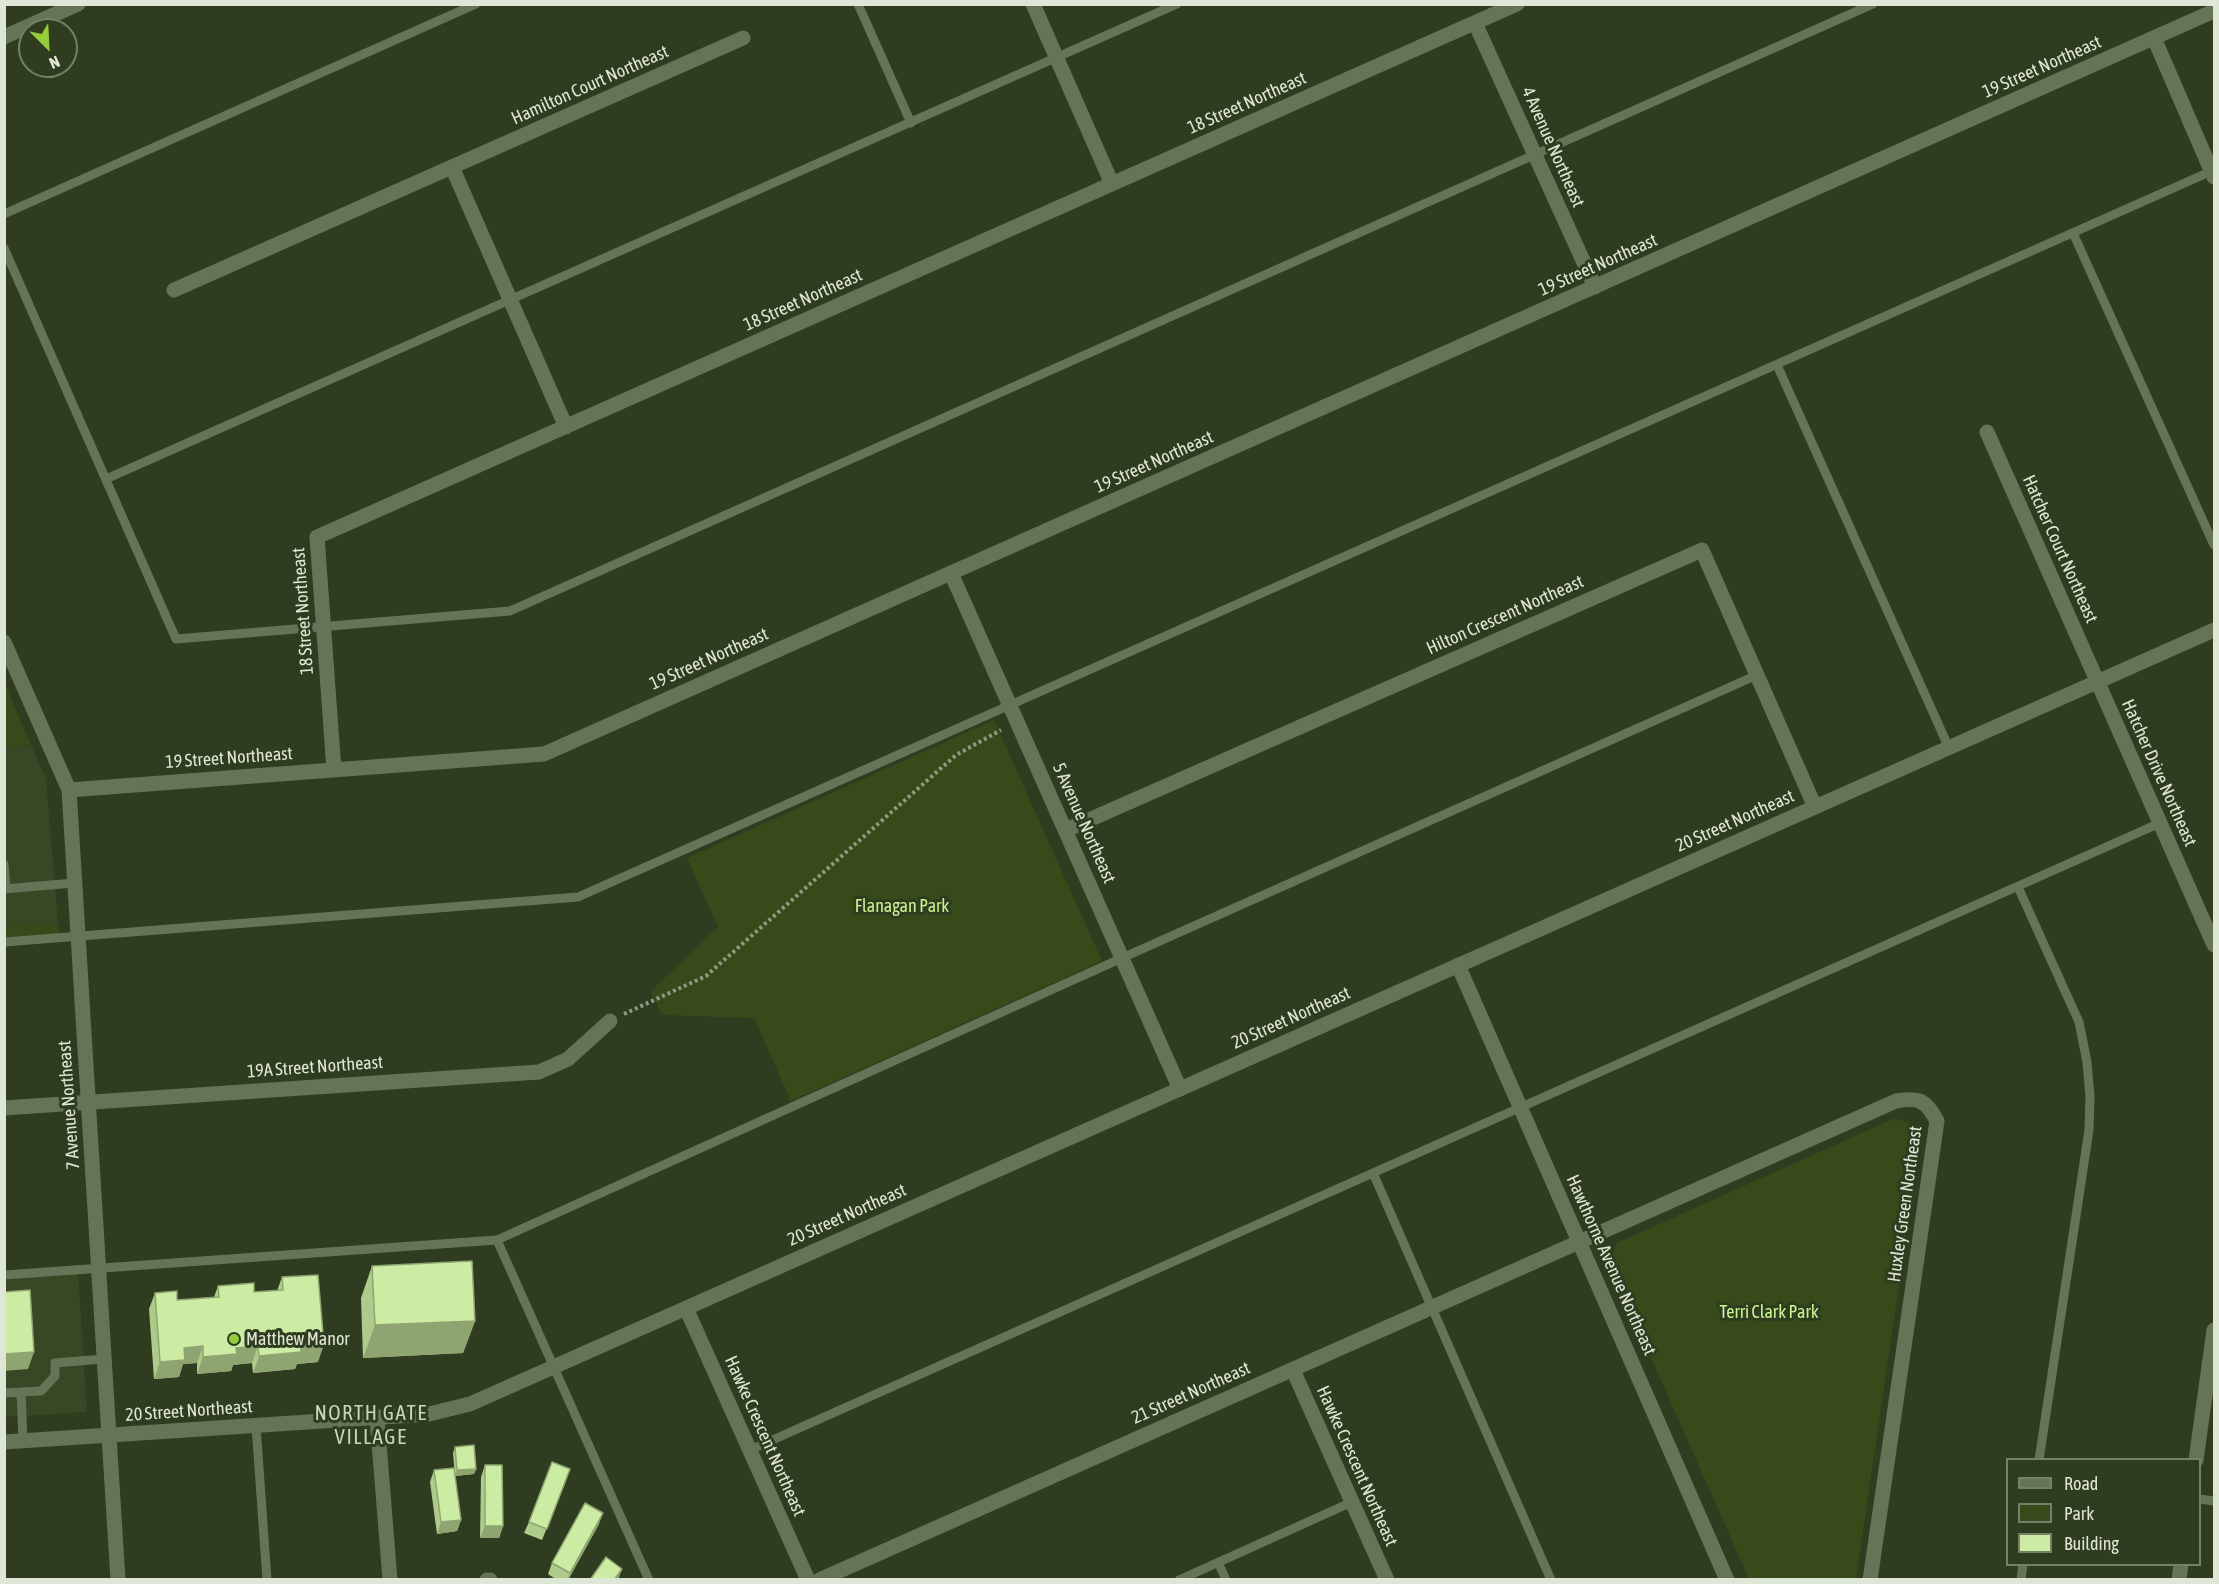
<!DOCTYPE html>
<style>
body{margin:0}
#map{position:relative;width:2219px;height:1584px;overflow:hidden;background:#2f3c20;font-family:"Asap Condensed",sans-serif}
canvas{display:block}
.frame{position:absolute;inset:0;border:6px solid #dee7d6;pointer-events:none}
.legend{position:absolute;left:2006px;top:1458px;width:195px;height:108px;box-sizing:border-box;background:#2f3c20;border:2px solid #758069;margin:0;padding:8px 10px;list-style:none;font-size:18px;color:#dee7d6}
.legend li{display:flex;align-items:center;gap:12px;height:30px}
.legend b{width:30px;border:2px solid #758069}
.north{position:absolute;left:18px;top:18px;width:60px;height:60px;box-sizing:border-box;background:#2f3c20;border:2px solid #758069;border-radius:50%;rotate:156deg;font-size:16px;font-weight:700;line-height:24px;text-align:center;color:#dee7d6}
.north::after{content:'';display:block;margin:auto;width:21px;height:27px;background:#95cc3a;clip-path:polygon(50% 0,100% 100%,50% 72%,0 100%)}
</style>
<div id="map">
<canvas width="2219" height="1584"></canvas>
<div class="frame"></div>
<ul class="legend">
<li><b style="height:8px;background:#657356"></b>Road</li>
<li><b style="height:16px;background:#374b1a"></b>Park</li>
<li><b style="height:16px;background:#cbeca2"></b>Building</li>
</ul>
<div class="north">N</div>
</div>
<script>
const c = document.querySelector('canvas').getContext('2d');
c.lineJoin = 'round';
function paint(path, color) { c.fillStyle = color; c.fill(path, 'evenodd'); }
function trace(path, color, width, dash) { c.strokeStyle = color; c.lineWidth = width; c.lineCap = dash ? 'butt' : 'round'; c.setLineDash(dash || []); c.stroke(path); }
function label(font, color, halo, rows, align = 'center') {
  c.font = font + ' "Asap Condensed",sans-serif'; c.lineWidth = 6; c.setLineDash([]); c.textBaseline = 'middle'; c.strokeStyle = halo; c.fillStyle = color; for (const [text, x, y, turn = 0] of rows) {
    c.save(); c.translate(x, y); c.rotate((+turn || 0) * Math.PI / 180); c.textAlign = isNaN(turn) ? turn : align; if (halo) c.strokeText(text, 0, 0); c.fillText(text, 0, 0); c.restore();
  }
}
paint(new Path2D(`
 M31,745L46,778L58,923L5,926V747Z
 M78,1270L87,1412L5,1417V1275Z`), '#384724');
paint(new Path2D(`
 M4,684H5L31,745L5,747Z
 M994,720L1102,961L791,1101L754,1018L662,1015L651,991L718,927L687,858Z
 M58,923L59,934L5,937V926Z
 M1895,1118L1918,1126L1920,1141L1856,1579H1749L1609,1263L1617,1243Z`), '#374b1a');
trace(new Path2D(`
 M624,1014L706,976L956,755L1001,730`), '#8f9a84', 4, [3, 3]);
trace(new Path2D(`
 M858,4L911,123
 M4,214L476,4
 M2073,233L2214,545
 M4,248L176,639L510,611L1873,4
 M1777,365L1949,748
 M106,479L1177,4
 M4,864L6,888
 M2018,887L2079,1022L2087,1062L2090,1097L2089,1130L2039,1460
 M4,889L74,883
 M4,942L578,897L2214,170
 M1373,1173L1551,1580
 M497,1240L649,1580
 M4,1275L497,1240L1122,958L1757,675
 M21,1392L23,1441
 M4,1393L41,1391L55,1376V1363L104,1359
 M256,1426L267,1580
 M750,1450L2160,823
 M2200,1499L2214,1501
 M1218,1562L1226,1580
 M1179,1580L1352,1502
 M2021,1580L2023,1564`), '#657356', 9);
trace(new Path2D(`
 M1033,4L1112,184
 M1475,23L1595,287
 M4,37L78,4
 M2154,38L2214,177
 M452,167L566,427
 M174,290L743,38
 M1987,432L2214,945
 M951,573L1180,1089
 M334,770L317,537L1517,4
 M69,790L544,754L2214,11
 M1066,830L1702,550L1815,807
 M1458,965L1727,1580
 M4,1108L539,1072L568,1059L610,1021
 M686,1308L808,1580
 M1293,1370L1387,1580
 M377,1418L390,1580
 M109,1436L118,1580
 M2196,1460L2214,1330
 M487,1580H490
 M819,1580L1896,1101C1919,1097 1926,1100 1937,1121L1870,1580
 M2179,1580L2181,1564`), '#657356', 15);
trace(new Path2D(`
 M4,642L69,790L109,1436
 M4,1442L429,1414L470,1404L2214,630`), '#657356', 15);
paint(new Path2D(`
 M372,1266L475,1321L463,1353L363,1358L361,1298Z
 M282,1277L318,1362L297,1364L295,1369L253,1373L252,1363L233,1365L231,1371L197,1374V1363L183,1364L179,1377L154,1379L149,1309L155,1293L177,1300L214,1297L218,1286L254,1292L277,1291Z
 M455,1447L476,1469L474,1474L455,1476L461,1520L457,1531L437,1534L430,1482L434,1470L455,1476L453,1453Z
 M485,1465L503,1526L499,1538H480L481,1477Z
 M566,1481L542,1540L524,1533L529,1522Z
 M599,1524L568,1580H557L548,1574L552,1563Z`), '#afcb8b');
paint(new Path2D(`
 M475,1321L463,1353L363,1358L375,1325Z
 M324,1345L318,1362L297,1364L295,1369L253,1373L259,1356L301,1347Z
 M203,1346L197,1363L183,1364L179,1377L154,1379L160,1362L184,1348Z
 M258,1346L252,1363L233,1365L231,1371L197,1374L203,1357L236,1348Z
 M34,1352L28,1369L4,1371V1354Z
 M476,1469L474,1474L455,1476L457,1470Z
 M603,1513L599,1524L568,1580H567L570,1573Z
 M461,1520L457,1531L437,1534L441,1522Z
 M485,1526H503L499,1538H480Z
 M622,1569L618,1580H614Z`), '#8ea571');
const building = new Path2D(`
 M472,1261L475,1321L375,1325L372,1266Z
 M318,1275L324,1345L301,1347V1352L259,1356L258,1346L236,1348L237,1354L203,1357V1346L184,1348L185,1360L160,1362L155,1293L177,1291V1300L219,1297L218,1286L254,1283V1292L283,1290L282,1277Z
 M30,1290L34,1352L4,1354V1292Z
 M474,1445L476,1469L457,1470L455,1447Z
 M552,1462L570,1469L547,1529L529,1522Z
 M485,1465H502L503,1526H485Z
 M454,1468L461,1520L441,1522L434,1470Z
 M585,1503L603,1513L570,1573L552,1563Z
 M606,1557L622,1569L614,1580H590Z`);
paint(building, '#cbeca2');
trace(building, '#8ea571', 1.5);
for (const [x, y, r, color] of [
 [234,1339,6,"#95cc3a"]
]) { const dot = new Path2D(); dot.arc(x, y, r, 0, 2 * Math.PI); c.fillStyle = color; c.fill(dot); trace(dot, '#2f3c20', 2); }
label('18px', '#dee7d6', '#2f3c20', [
 ["19 Street Northeast",2042,67,-24],
 ["Hamilton Court Northeast",590,85,-24],
 ["18 Street Northeast",1247,103,-24],
 ["4 Avenue Northeast",1553,147,66],
 ["19 Street Northeast",1598,265,-24],
 ["18 Street Northeast",803,300,-24],
 ["19 Street Northeast",1154,462,-24],
 ["Hatcher Court Northeast",2060,549,66],
 ["18 Street Northeast",303,611,-94],
 ["Hilton Crescent Northeast",1505,615,-24],
 ["19 Street Northeast",709,659,-24],
 ["19 Street Northeast",229,758,-4],
 ["Hatcher Drive Northeast",2159,773,66],
 ["20 Street Northeast",1735,821,-24],
 ["5 Avenue Northeast",1084,823,66],
 ["20 Street Northeast",1291,1018,-24],
 ["19A Street Northeast",315,1067,-4],
 ["7 Avenue Northeast",69,1105,-94],
 ["Huxley Green Northeast",1905,1204,-82],
 ["20 Street Northeast",847,1215,-24],
 ["Hawthorne Avenue Northeast",1611,1265,66],
 ["21 Street Northeast",1191,1393,-24],
 ["20 Street Northeast",189,1411,-4],
 ["Hawke Crescent Northeast",765,1436,66],
 ["Hawke Crescent Northeast",1357,1466,66]
]);
label('18px', '#c9f491', '#2f3c20', [
 ["Flanagan Park",902,906],
 ["Terri Clark Park",1769,1312]
]);
label('18px', '#dee7d6', '#2f3c20', [
 ["Matthew Manor",246,1339]
], 'left');
c.letterSpacing = '1.5px';
label('21px', '#c7d7b5', '#2f3c20', [
 ["NORTH GATE",371,1413],
 ["VILLAGE",371,1437]
]);
c.letterSpacing = '0px';
</script>
